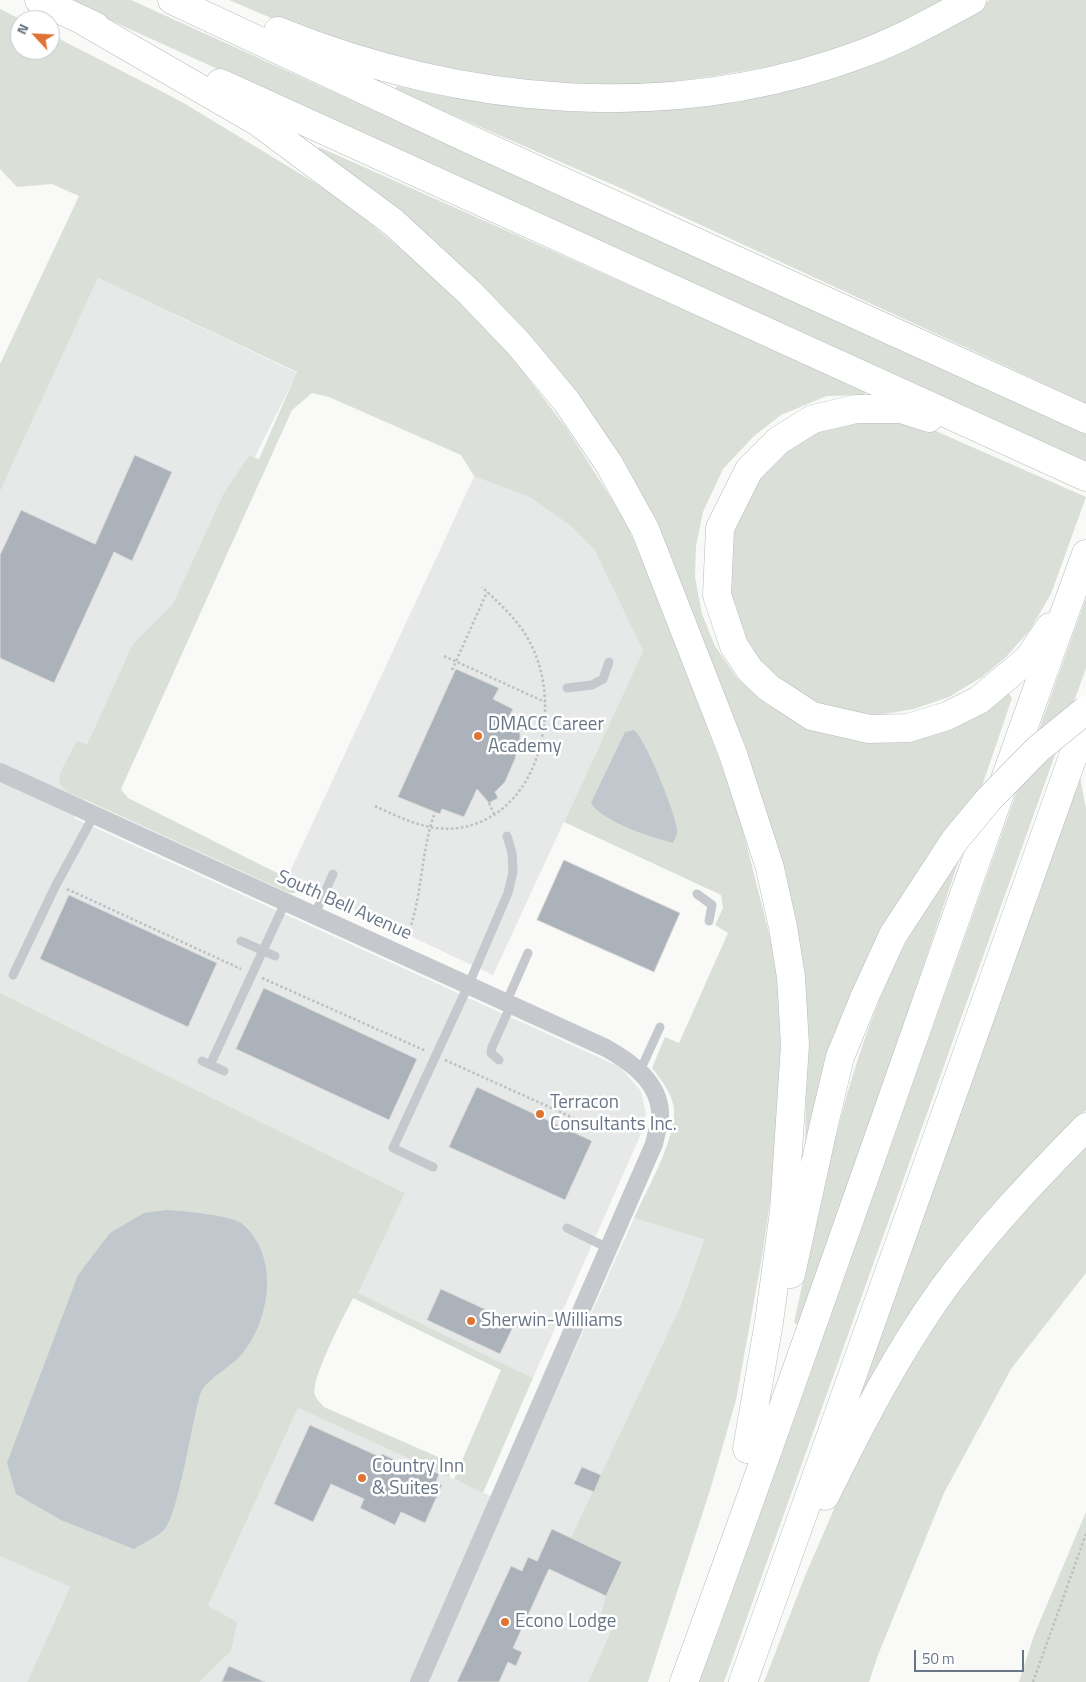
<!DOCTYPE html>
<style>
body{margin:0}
#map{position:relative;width:1086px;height:1682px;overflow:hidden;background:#f9f9f7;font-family:"Titillium Web",sans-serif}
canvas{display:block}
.north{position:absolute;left:10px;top:10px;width:50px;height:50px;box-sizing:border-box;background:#fff;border:1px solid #c3c8cf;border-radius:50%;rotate:295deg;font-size:14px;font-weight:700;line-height:20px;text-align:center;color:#697687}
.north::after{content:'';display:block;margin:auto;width:18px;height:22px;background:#de7333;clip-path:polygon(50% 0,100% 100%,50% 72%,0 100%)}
.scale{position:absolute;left:914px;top:1650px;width:110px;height:22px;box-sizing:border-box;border:2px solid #697687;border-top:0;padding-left:6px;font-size:15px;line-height:18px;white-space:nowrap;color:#697687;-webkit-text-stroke:4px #fff;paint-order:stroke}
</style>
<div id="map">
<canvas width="1086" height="1682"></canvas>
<div class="north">N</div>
<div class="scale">50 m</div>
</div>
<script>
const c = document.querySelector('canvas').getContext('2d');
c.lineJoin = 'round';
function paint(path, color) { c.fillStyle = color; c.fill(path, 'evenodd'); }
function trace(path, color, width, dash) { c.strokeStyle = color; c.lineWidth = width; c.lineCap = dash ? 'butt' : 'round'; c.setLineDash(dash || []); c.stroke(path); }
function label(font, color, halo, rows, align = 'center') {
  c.font = font + ' "Titillium Web",sans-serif'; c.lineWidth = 5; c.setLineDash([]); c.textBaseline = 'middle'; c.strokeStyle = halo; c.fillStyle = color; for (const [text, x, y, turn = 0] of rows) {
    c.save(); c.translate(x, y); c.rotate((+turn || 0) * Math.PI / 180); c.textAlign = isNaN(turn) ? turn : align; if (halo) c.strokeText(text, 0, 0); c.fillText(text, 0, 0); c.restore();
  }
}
paint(new Path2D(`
 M98,278L297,373L74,818L620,1067L641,1091L646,1114L641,1134L533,1378L357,1293L405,1193L0,993V478L5,480Z
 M501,419L594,549L643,651L493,975L287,878Z
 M634,1218L704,1238L680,1307L572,1538L622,1562L606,1596L615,1622L588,1682H200L231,1651L208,1606L298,1408L506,1503Z
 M0,1556L70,1587L27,1682H0Z`), '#e7e8e8');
paint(new Path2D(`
 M66,0H131L1086,434V465Z
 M229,0H950C906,21 861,43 815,57C797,62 777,65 759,68C649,90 542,93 432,71C362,57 294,28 229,0Z
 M990,0H1086V403L625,190L395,90L397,86L443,96L502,104L571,110L646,108L963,16Z
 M0,9L22,20H20V50H50V34L182,102L340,198L433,276L502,344L567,429L625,520L663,609L737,807L777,965L781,1051L776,1161L762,1257L736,1400L711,1487L648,1682H588L615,1622L601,1615L606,1596L622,1562L571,1538L680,1307L704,1239L634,1218C647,1189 671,1148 674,1116C676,1098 662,1081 652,1068L665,1037L679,1043L728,933L715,925L723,908L721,895L564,822L643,651L594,549L570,525L528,496L474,476L461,455L329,397L312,393L292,410L121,789L128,798L309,889L305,893H289L68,792L59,783L61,771L77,741L87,745L133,644L173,604L224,493L249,456L259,459L297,372L98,278L0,491V364L79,196L52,184L17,187L0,169Z
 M319,147L866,391L864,395L827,396L781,415L754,436L723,469L703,512L696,546L695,577L702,614L715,646L737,678L766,704L806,725L839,736L876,737L1006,689L1012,698L980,792L963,811L805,1156L806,1085L796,945L599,434L318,155Z
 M834,418L915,422L1086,497L1051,594L1030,630L1006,657L982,677L949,697L914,709L878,715L840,713L782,691L723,611L740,483Z
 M1086,598V668L724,1682H699Z
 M1080,777L1086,809V1110L1065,1131L864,1398L858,1396Z
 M960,857L802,1326L794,1323C830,1162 856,991 960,857Z
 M0,993L405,1193L358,1293L533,1378L483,1493L454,1479L501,1370L353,1298C345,1314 310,1380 315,1395C316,1399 321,1403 324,1407L454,1464L449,1477L298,1408L208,1606L237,1622L231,1651L200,1682H27L70,1587L0,1556Z
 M1086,1142V1273L1011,1369L944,1493L878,1655L869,1682H764L805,1576L847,1479L881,1410L967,1276Z
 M1086,1512V1682H1019L1034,1635Z`), '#dae0d8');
paint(new Path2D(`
 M634,730C645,738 676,814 677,829C678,834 675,839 673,843C651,837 603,822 591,803L625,732Z
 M167,1210C182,1211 230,1215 241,1223C280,1254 271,1319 242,1354C233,1365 205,1381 201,1392C192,1417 179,1517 163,1531C155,1538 143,1543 134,1549L61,1520L16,1494L7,1463L78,1275L110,1233L144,1213Z`), '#c0c7cd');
const building = new Path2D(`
 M135,455L172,472L132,561L114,552L54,683L0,658V555L21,510L95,544Z
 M456,669L499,688L493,699L513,709L507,720L520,725V740L515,759L505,782L495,792L498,798L489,803L477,789L464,817L442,809L440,814L398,797Z
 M564,860L680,913L654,972L537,920Z
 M69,895L217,963L188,1027L40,959Z
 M264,988L417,1059L389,1120L236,1049Z
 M477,1087L592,1141L565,1200L449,1147Z
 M441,1289L515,1323L500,1354L427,1320Z
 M310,1425L380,1457L382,1454L424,1473L426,1468L439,1474L436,1482L442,1485L425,1523L401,1512L395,1525L360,1508L364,1499L331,1484L313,1522L274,1504Z
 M582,1467L601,1475L594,1492L574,1484Z
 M552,1529L622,1562L606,1596L549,1569L513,1648L522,1652L516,1666L508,1662L499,1682H457L511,1566L522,1571L528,1557L537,1561Z
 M229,1666L265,1682H222Z`);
paint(building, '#acb2b9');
trace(building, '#dbdbd9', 1);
const highway = new Path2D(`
 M39,0L95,26
 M172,0L469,139L1086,419
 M78,18L258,122L393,222L470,293L518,343L567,402L609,464L645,529L733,754L770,868L783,927L791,977L795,1045L784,1211L769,1322L747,1449
 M278,31C463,106 673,125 864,53C901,39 937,19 972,0
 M220,83L1086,477
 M929,418L901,409H856L813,419L779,440L749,470L720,528L717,595L734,646L750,670L769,688L812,716L869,729L908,728L947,716L979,700L1028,659L1050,627
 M791,1274L824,1124L840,1057L865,996
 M825,1496C860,1425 897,1353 943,1289C986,1230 1036,1178 1086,1127
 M684,1682C822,1307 949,929 1086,554
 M743,1682L1086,720`);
trace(highway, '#b8bbbe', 29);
trace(new Path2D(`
 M444,656L545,702
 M452,670L487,592
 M489,803L494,814
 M375,806C401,818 428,832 458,828C537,817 562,714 534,651C523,624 502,606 482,587
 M67,889L241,969
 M406,939C423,899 420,853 435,812
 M262,978L426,1051
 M445,1060L598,1129
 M1033,1682L1086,1534`), '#bdbfc2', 2.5, [2.5, 2.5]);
trace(new Path2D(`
 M567,688L592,685L603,679L609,662
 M697,894L712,905L709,921
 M314,916L333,874
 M241,941L275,956
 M13,975L55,887L94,815
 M506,1003L528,953
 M499,1060L491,1053L492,1047L511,1005
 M202,1061L224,1071
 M210,1065L285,903
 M640,1071L660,1027
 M433,1167L393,1148L468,986L508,893L513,872L512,853L507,836
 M567,1228L608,1248`), '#c5c8cc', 9);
trace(new Path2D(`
 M0,772L606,1048C631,1062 661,1083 660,1116C659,1125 656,1135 654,1144L419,1682`), '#c5c8cc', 18);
trace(highway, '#fff', 28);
const highwayBridge = new Path2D(`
 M865,996L893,935L955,840L989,799L1038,749L1086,710`);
trace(highwayBridge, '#b8bbbe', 29, []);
trace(highwayBridge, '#fff', 28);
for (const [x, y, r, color] of [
 [478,736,5,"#de7333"],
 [540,1114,5,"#de7333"],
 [471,1321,5,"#de7333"],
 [362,1478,5,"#de7333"],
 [505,1622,5,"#de7333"]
]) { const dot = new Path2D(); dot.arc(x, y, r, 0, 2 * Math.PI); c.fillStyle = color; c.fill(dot); trace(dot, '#fff', 2); }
label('19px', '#697687', '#fff', [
 ["DMACC Career",488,725],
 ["Academy",488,747],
 ["Terracon",550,1103],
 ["Consultants Inc.",550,1125],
 ["Sherwin-Williams",481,1321],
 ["Country Inn",372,1467],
 ["& Suites",372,1489],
 ["Econo Lodge",515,1622]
], 'left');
label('19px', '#697687', '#fff', [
 ["South Bell Avenue",344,906,24]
]);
</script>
